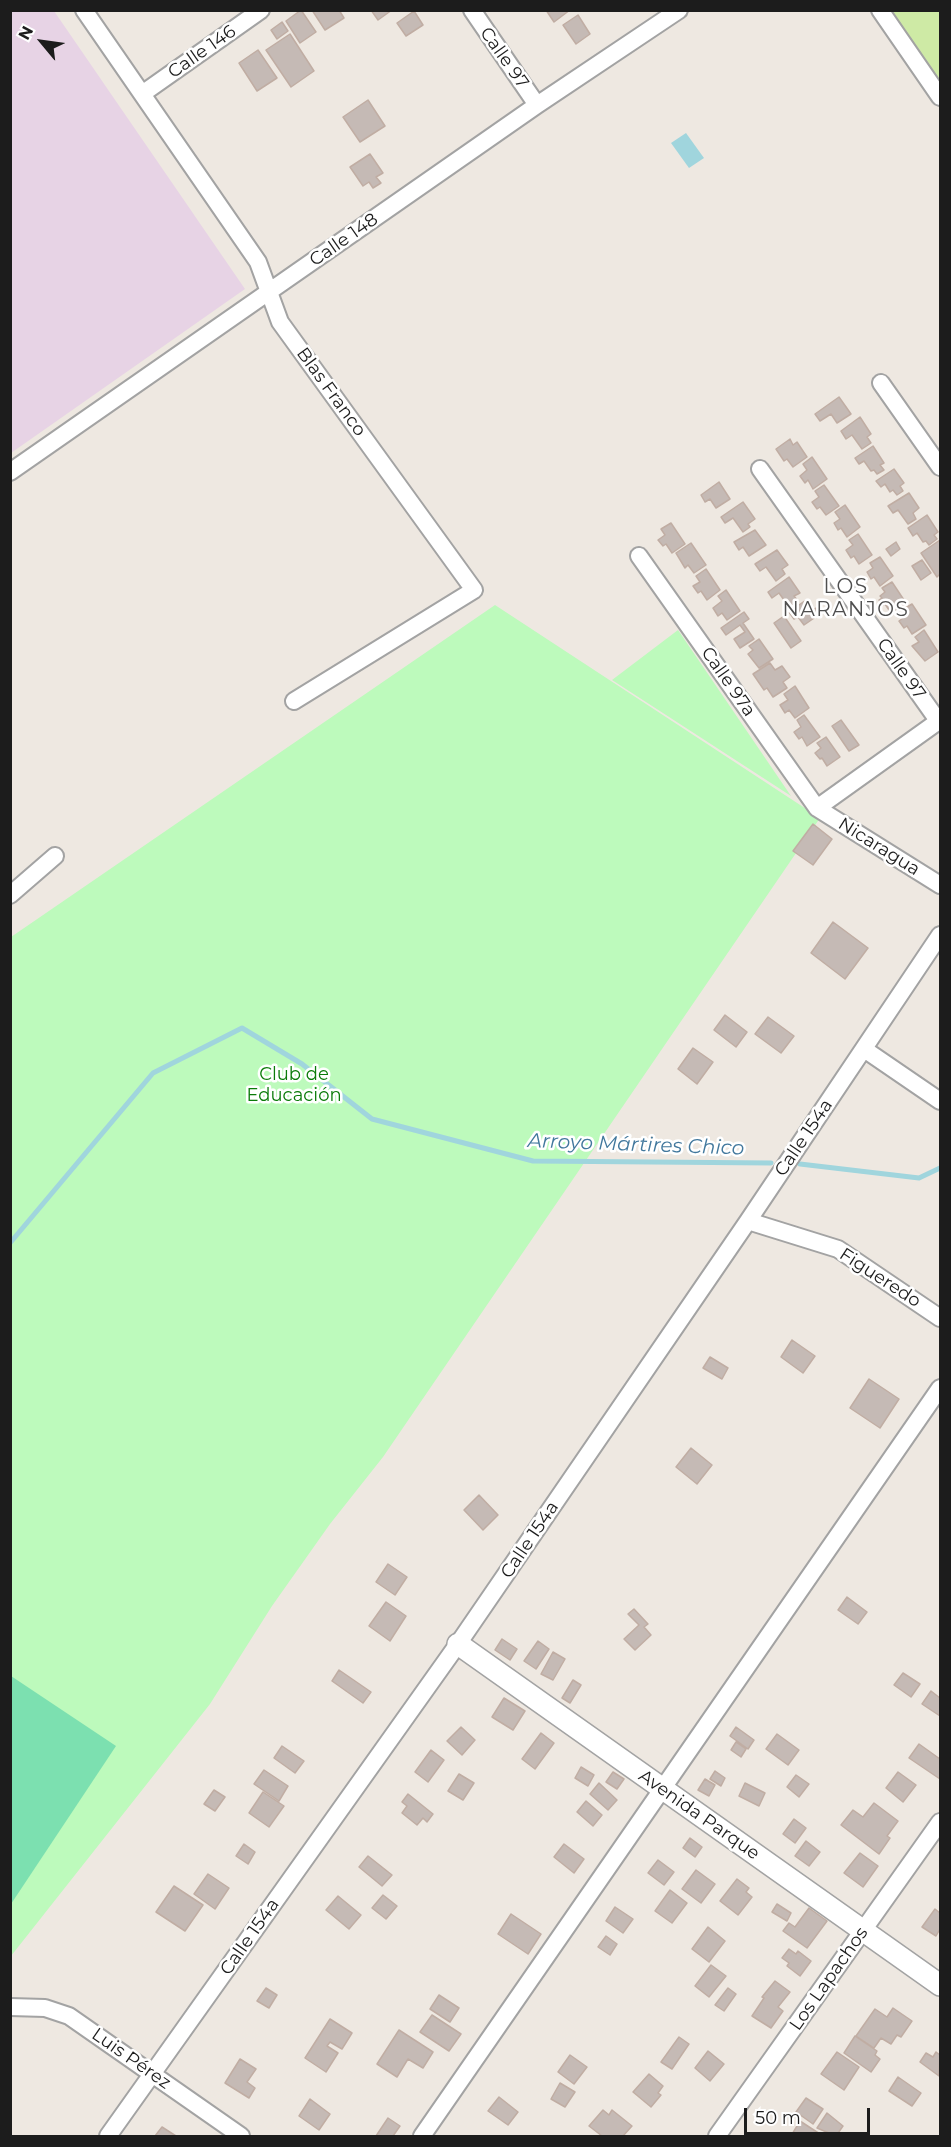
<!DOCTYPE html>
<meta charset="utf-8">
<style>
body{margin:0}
#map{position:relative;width:951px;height:2147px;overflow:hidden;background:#eee8e1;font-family:Montserrat,sans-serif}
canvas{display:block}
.frame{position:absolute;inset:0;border:12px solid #1c1c1c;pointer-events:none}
.north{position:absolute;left:12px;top:12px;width:60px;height:60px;-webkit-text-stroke:4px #fff;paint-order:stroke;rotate:299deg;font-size:16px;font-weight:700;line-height:24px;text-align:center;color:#1c1c1c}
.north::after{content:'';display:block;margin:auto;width:21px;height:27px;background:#1c1c1c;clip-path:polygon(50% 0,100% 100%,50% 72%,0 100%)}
.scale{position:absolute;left:744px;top:2108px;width:126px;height:27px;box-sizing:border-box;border:3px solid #1c1c1c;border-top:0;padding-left:8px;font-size:18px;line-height:21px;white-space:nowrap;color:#1c1c1c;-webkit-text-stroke:4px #fff;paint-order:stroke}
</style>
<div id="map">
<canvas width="951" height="2147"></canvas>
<div class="frame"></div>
<div class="north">N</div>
<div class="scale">50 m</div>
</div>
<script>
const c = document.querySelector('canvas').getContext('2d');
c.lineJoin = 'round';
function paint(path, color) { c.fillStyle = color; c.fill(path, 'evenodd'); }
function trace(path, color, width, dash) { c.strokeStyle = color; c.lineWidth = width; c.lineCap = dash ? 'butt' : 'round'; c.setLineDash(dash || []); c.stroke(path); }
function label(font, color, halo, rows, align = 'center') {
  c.font = font + ' Montserrat,sans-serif'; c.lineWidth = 5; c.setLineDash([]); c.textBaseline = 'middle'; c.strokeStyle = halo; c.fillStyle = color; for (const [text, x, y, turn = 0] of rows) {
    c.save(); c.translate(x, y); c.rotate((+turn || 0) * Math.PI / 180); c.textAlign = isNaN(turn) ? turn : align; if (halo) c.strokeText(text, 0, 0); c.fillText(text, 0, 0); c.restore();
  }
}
paint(new Path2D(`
 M11,10L54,11L245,289L11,453Z`), '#e7d3e5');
paint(new Path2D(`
 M891,11H940V82Z`), '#ceeaa5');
paint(new Path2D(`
 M495,605L820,818L383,1457L330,1524L272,1606L210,1704L11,1956V937Z
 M678,630L791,796L612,680Z`), '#bdfabc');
paint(new Path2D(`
 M11,1676L116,1746L11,1904Z`), '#7ce0b0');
paint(new Path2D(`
 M686,133L704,158L689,168L671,143Z`), '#a0d5dd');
trace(new Path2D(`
 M800,1164L919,1178L940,1168
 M10,1243L153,1073L242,1028L302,1064L372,1119L533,1161L771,1163`), '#a0d5dd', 5);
const building = new Path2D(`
 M301,10L316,32L300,43L286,21Z
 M312,10H339L344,18L325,30Z
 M371,10H392L378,20Z
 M546,10H570L554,22Z
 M414,11L423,25L406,36L397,23Z
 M578,15L590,34L576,44L563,25Z
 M282,22L288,31L277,39L271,30Z
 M290,34L314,71L291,87L266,50Z
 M258,50L277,78L257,91L239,63Z
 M368,100L385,126L360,142L343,117Z
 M370,154L383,173L376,177L381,183L373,188L369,182L363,186L350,167Z
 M839,397L851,414L837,423L831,414L820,421L815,414Z
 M860,417L871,434L867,437L871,443L862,449L852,435L846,439L841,431Z
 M790,439L793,445L797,442L807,457L793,467L787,459L784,461L776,449Z
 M873,446L884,463L880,465L884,470L877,474L874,470L871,471L864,461L859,464L855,458Z
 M812,457L827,479L813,489L808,480L805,483L800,476L807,470L803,464Z
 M894,469L904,483L900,486L903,491L897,495L893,490L890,492L885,484L881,487L876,481Z
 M719,482L730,499L716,508L710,499L705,502L701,495Z
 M824,485L839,506L826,515L820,507L817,509L812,502L819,497L815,491Z
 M909,493L919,508L913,513L916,519L908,524L898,510L893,513L888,506Z
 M743,502L755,519L748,524L750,527L743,532L733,518L725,523L721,517Z
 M845,505L860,527L847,537L841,528L838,530L834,523L840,519L835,512Z
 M927,515L938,532L934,535L937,539L929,545L926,541L923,542L917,533L913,536L908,528Z
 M671,523L685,544L672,553L666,544L663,546L658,540L665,535L661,529Z
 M755,530L766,545L749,556L743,547L739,550L734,542Z
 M858,534L872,555L859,564L854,556L851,558L846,550L853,545L849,540Z
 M940,540V574L937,577L921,553Z
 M896,542L900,549L891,556L886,549Z
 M691,543L706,565L694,573L688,565L685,568L676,553Z
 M777,550L788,565L782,569L785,574L776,581L766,567L760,571L755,564Z
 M880,557L893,576L880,586L874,577L871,579L867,572L873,568L870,563Z
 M922,560L931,573L921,580L912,566Z
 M706,569L720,590L707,600L701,591L698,593L693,586L700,582L696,576Z
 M789,577L800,593L794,596L798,601L789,607L779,593L772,598L768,592Z
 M892,582L906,603L891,613L885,604L882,606L879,600L882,598L880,596L885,592L882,588Z
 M726,590L740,611L727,620L722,613L718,616L713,608L722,601L718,596Z
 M806,600L813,610L816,608L820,614L804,625L798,617L794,619L789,612Z
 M912,604L926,625L912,634L907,626L904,628L899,621L906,616L902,610Z
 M744,612L749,619L743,623L754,639L740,648L734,639L745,632L740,625L726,635L721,628Z
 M784,616L801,641L791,648L774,623Z
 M924,630L938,652L925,661L912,646L919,642L915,637Z
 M759,639L773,659L759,668L748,654L753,650L749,646Z
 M770,663L775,670L782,666L790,677L783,682L787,688L773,697L767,688L764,690L753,674Z
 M795,686L809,708L795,718L789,710L785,713L780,705L788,700L784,694Z
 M804,715L820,737L807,746L802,737L799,739L794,732L801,727L797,720Z
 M841,720L859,745L849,751L832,726Z
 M826,737L840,757L827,766L822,758L820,759L815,753L821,748L817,743Z
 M813,824L832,839L813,865L793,851Z
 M833,922L868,948L845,979L811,953Z
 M725,1015L747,1032L736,1047L714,1030Z
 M768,1017L794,1036L781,1053L755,1034Z
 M693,1048L713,1062L697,1084L678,1069Z
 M792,1340L815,1356L803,1373L781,1357Z
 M710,1357L728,1368L722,1379L703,1368Z
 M869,1379L899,1399L880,1428L850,1408Z
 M691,1448L712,1465L697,1484L676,1467Z
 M479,1495L498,1515L483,1530L464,1510Z
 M388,1564L407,1577L395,1595L376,1582Z
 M847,1597L867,1612L858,1624L838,1610Z
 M386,1602L406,1616L390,1641L369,1626Z
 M634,1609L648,1624L644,1627L651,1635L635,1650L624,1639L639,1625L628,1614Z
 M502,1639L517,1649L510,1660L495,1650Z
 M538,1641L549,1649L536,1669L524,1661Z
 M553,1652L565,1659L553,1680L541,1674Z
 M339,1670L371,1692L363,1703L332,1681Z
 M903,1673L920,1684L911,1697L894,1685Z
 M573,1680L581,1685L570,1703L562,1698Z
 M931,1691L940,1698V1716L922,1704Z
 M504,1698L525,1711L513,1730L492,1717Z
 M461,1727L475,1740L462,1755L447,1741Z
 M736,1727L754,1740L748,1749L730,1736Z
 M541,1733L554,1743L535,1769L522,1759Z
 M777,1734L799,1750L788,1765L766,1749Z
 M736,1742L746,1749L741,1757L731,1750Z
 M919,1744L940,1759V1779L909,1758Z
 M282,1746L304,1761L295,1773L274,1758Z
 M431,1750L444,1760L428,1782L415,1772Z
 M581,1767L594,1775L588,1786L575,1778Z
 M264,1770L288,1786L279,1801L254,1784Z
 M715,1771L725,1778L721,1786L710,1779Z
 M613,1772L624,1779L617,1789L606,1782Z
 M898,1772L916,1785L903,1802L886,1788Z
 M459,1774L474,1783L463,1800L448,1791Z
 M796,1775L809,1784L799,1797L787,1787Z
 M705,1779L715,1785L709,1796L698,1790Z
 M599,1783L617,1800L608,1810L590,1794Z
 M745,1783L765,1793L759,1806L739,1796Z
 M214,1790L225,1797L215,1811L204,1804Z
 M263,1792L284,1806L269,1827L249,1813Z
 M408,1794L433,1814L427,1822L423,1818L417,1825L402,1813L407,1806L402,1802Z
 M586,1801L602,1815L593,1826L577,1812Z
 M874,1803L898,1821L887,1836L890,1838L879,1854L841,1825L853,1810L863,1817Z
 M794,1819L806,1828L795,1843L783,1834Z
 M690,1838L702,1847L695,1857L683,1848Z
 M806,1841L820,1852L809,1866L795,1856Z
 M244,1844L255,1852L248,1864L236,1856Z
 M564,1844L584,1859L574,1873L554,1857Z
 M860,1853L878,1866L863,1887L844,1873Z
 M368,1856L392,1875L382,1886L359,1867Z
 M658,1860L674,1872L664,1885L648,1873Z
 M696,1870L715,1884L701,1903L682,1889Z
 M208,1874L229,1888L215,1909L194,1894Z
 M737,1879L749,1888L746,1892L752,1897L738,1915L720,1901Z
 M174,1886L203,1905L185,1931L156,1912Z
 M670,1890L687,1903L672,1923L655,1911Z
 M383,1895L397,1906L386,1919L372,1908Z
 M338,1896L361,1915L349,1929L326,1910Z
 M777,1904L791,1913L787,1921L772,1912Z
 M615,1907L633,1919L623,1933L606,1921Z
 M809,1908L827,1921L807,1948L783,1931L789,1923L795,1927Z
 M935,1909L940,1913V1929L936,1936L922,1927Z
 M511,1914L541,1934L528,1954L498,1934Z
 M708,1927L725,1941L709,1962L692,1949Z
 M606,1936L617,1944L610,1955L598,1947Z
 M789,1949L796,1954L798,1951L811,1961L800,1976L787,1966L789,1963L782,1958Z
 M711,1965L726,1976L709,1997L695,1986Z
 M775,1981L790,1992L778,2007L783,2011L771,2028L752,2016L764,1998L762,1997Z
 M266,1988L277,1995L269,2008L257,2001Z
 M728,1988L736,1994L724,2011L715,2005Z
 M439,1995L459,2008L450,2022L430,2009Z
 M893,2008L912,2021L901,2037L897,2035L891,2044L881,2038L874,2048L856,2036L875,2009L887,2017Z
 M432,2015L461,2034L449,2051L420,2032Z
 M330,2019L352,2033L342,2049L330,2042L327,2046L338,2053L326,2072L305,2058Z
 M399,2030L433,2052L423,2068L408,2059L397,2077L377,2064Z
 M855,2036L877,2051L875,2055L880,2059L871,2072L844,2053Z
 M679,2037L689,2044L672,2069L661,2062Z
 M708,2051L724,2064L710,2081L695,2068Z
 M837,2052L859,2067L844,2090L821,2074Z
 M936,2052L940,2055L939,2076L920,2062L926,2053L933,2057Z
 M570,2055L587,2067L574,2084L558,2072Z
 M240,2059L256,2069L247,2082L255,2088L249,2098L225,2083Z
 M649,2074L663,2086L658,2093L661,2095L651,2107L633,2092Z
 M898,2077L921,2093L912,2106L889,2091Z
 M560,2083L575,2092L565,2107L551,2099Z
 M499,2097L518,2112L508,2125L488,2111Z
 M806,2098L823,2109L813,2124L796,2112Z
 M310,2099L330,2114L319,2130L299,2116Z
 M603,2110L609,2115L612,2110L632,2126L623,2136H602L589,2126Z
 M827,2113L843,2126L836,2136L817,2128Z
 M388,2118L400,2126L393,2136H376Z
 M800,2121L823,2136H791Z
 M162,2127L176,2136H155Z`);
paint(building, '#c5bab5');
trace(building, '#c0ada3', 1.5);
const minor = new Path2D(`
 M84,10L258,262L280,322L474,590L294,701
 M472,10L537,105
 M880,10L940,97
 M142,94L261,10
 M881,383L940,467
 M760,469L939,722
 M10,472L537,105L679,10
 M639,556L817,808L940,885
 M817,808L940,720
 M10,895L55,856
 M864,1049L940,1101
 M748,1221L838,1249L940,1318
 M10,2007L45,2008L69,2016L241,2136
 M108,2136L458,1644L748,1221L940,935
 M422,2136L940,1388
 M717,2136L940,1822`);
const tertiary = new Path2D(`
 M458,1644L940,1985`);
trace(minor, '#a3a3a3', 20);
trace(tertiary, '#a3a3a3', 24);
trace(minor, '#fff', 16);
trace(tertiary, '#fff', 21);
label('18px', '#1c1c1c', '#fff', [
 ["Calle 146",202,52,-35],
 ["Calle 97",504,58,55],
 ["Calle 148",344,240,-35],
 ["Blas Franco",331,392,54],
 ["Calle 97",901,669,55],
 ["Calle 97a",728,682,55],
 ["Nicaragua",879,847,32],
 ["Calle 154a",804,1138,-56],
 ["Figueredo",880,1278,33],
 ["Calle 154a",530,1540,-56],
 ["Avenida Parque",699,1815,35],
 ["Calle 154a",250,1937,-55],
 ["Los Lapachos",829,1979,-55],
 ["Luis Pérez",131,2059,35]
]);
label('18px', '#0a7b09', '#fff', [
 ["Club de",294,1075],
 ["Educación",294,1096]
]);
c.letterSpacing = '1.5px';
label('20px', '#4f4f4f', '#fff', [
 ["LOS",846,587],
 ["NARANJOS",846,610]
]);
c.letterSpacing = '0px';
label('italic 20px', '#42789d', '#fff', [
 ["Arroyo Mártires Chico",636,1145,2]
]);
</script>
